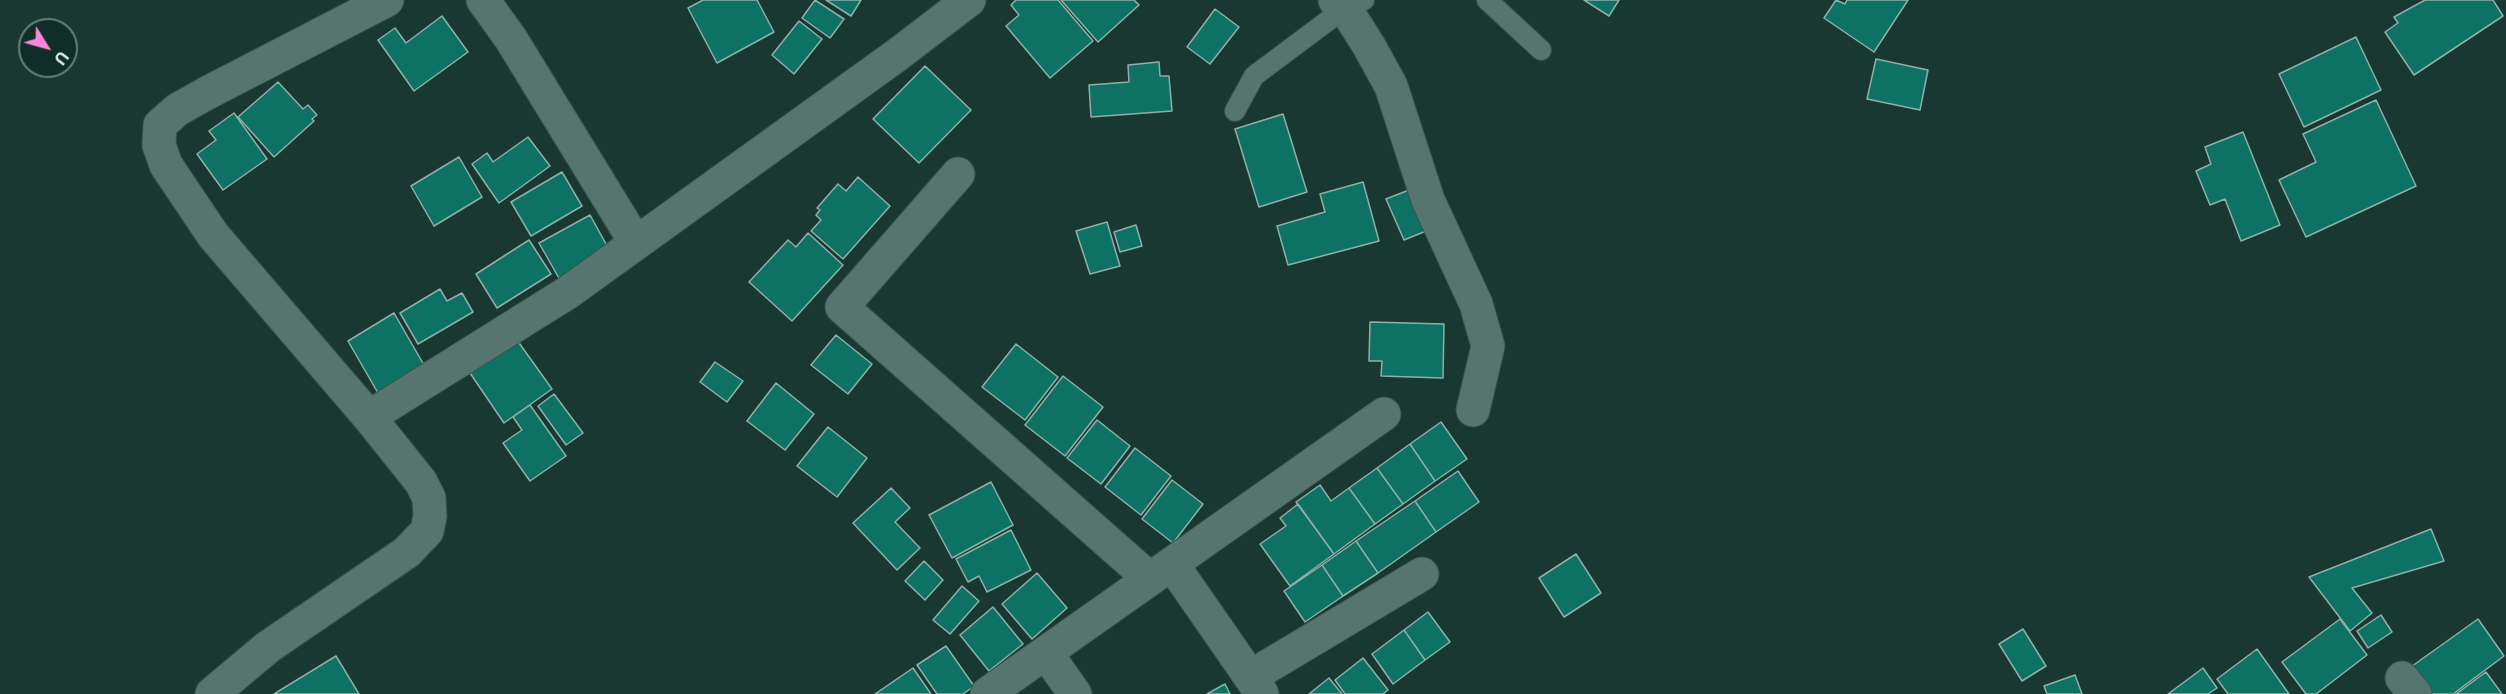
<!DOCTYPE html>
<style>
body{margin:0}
#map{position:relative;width:2506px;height:694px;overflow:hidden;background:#1a3832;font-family:Helvetica,sans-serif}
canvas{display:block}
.north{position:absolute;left:18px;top:18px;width:60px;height:60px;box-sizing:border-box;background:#102e28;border:2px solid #667f7a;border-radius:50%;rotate:127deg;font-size:16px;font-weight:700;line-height:24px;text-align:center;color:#e8f8f4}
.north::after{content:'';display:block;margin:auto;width:21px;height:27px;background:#fe86e0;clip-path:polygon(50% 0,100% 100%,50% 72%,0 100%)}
</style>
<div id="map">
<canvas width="2506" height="694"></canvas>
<div class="north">U</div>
</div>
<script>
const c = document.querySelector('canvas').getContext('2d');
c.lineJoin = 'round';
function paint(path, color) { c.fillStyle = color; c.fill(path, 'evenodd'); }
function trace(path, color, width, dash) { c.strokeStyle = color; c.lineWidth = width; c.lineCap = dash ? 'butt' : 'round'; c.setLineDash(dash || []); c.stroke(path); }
const building = new Path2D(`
 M703,0H757L774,32L717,63L688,8Z
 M815,0L844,19L830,38L802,18Z
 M826,0H861L851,16Z
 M1016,0H1058L1093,41L1050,78L1006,26L1019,15L1011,5Z
 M1061,0H1134L1139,5L1098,42Z
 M1584,0H1619L1609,16Z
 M1836,0L1845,4L1847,0H1908L1874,52L1824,18Z
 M2425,0H2493L2503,16L2414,75L2385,32L2398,23L2394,17Z
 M1215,9L1239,27L1210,64L1187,47Z
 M442,16L468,52L414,91L378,40L395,28L406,43Z
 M799,21L822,39L794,74L772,55Z
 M2356,37L2381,90L2304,127L2279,74Z
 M1876,59L1928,70L1920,110L1867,99Z
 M1159,62L1160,76H1169L1172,111L1091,117L1089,85L1129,82L1128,65Z
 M925,66L971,110L919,163L873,119Z
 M278,82L303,109L308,105L317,115L312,119L314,121L274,157L238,117Z
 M2376,100L2416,186L2306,237L2279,180L2316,162L2303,134Z
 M234,113L267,159L223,190L197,154L216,140L209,131Z
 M1283,114L1307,192L1259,207L1235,129Z
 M2243,132L2280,225L2241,241L2225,199L2210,205L2196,171L2211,164L2205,147Z
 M528,137L550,166L499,203L472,164L487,153L493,162Z
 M459,157L482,197L434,226L411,186Z
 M562,172L582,206L531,236L511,202Z
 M858,177L890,206L843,259L811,231L821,220L816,215L820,210L817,208L838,184L846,191Z
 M1363,182L1379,241L1288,265L1277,226L1325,212L1320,194Z
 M1409,190L1426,231L1404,240L1386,199Z
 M590,215L611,253L560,280L539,243Z
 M1107,222L1120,266L1090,274L1076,231Z
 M1136,225L1142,246L1120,252L1114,232Z
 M808,233L843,265L792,321L749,282L788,240L796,247Z
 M529,240L551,274L497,308L476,274Z
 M440,289L447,301L462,293L473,312L418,344L400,313Z
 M394,313L424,365L378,393L348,341Z
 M1370,322L1444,324L1443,378L1381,376L1382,361H1369Z
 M836,335L872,364L848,394L811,365Z
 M517,340L552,389L504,423L470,373Z
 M1016,344L1058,377L1025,420L982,387Z
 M715,362L743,381L727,402L700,382Z
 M1063,376L1103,407L1065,456L1025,425Z
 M776,383L814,414L785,450L747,421Z
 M554,394L583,433L566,445L538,406Z
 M530,405L566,456L530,481L503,443L522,430L513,417Z
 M1097,420L1130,446L1101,484L1067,458Z
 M1441,422L1467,459L1435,481L1410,444Z
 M828,427L867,458L837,497L797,466Z
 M1410,444L1435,481L1403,504L1377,468Z
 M1135,448L1171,476L1141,515L1105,487Z
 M1377,468L1403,504L1375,524L1349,488Z
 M1458,471L1479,502L1436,532L1415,501Z
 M1172,480L1203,504L1173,543L1142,519Z
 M991,482L1013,525L952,558L929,515Z
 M1320,485L1331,501L1349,488L1375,524L1334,554L1296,502Z
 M891,488L910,508L895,522L920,548L897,570L853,523Z
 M1415,501L1436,532L1378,573L1356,541Z
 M1298,504L1334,554L1290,586L1260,544L1286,526L1280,518Z
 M2431,529L2444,561L2352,588L2372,613L2350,631L2309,577Z
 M1011,530L1031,570L987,592L979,576L968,582L956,559Z
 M1356,541L1378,573L1343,596L1322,565Z
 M1576,554L1601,593L1564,617L1539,578Z
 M924,561L943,580L925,600L905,581Z
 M1322,565L1343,596L1305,622L1284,591Z
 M1037,573L1067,608L1032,639L1002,604Z
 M962,586L979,601L950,634L933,620Z
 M993,607L1023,644L989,671L960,635Z
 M1428,612L1450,642L1425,660L1404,630Z
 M2381,615L2392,632L2368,648L2357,631Z
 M2340,619L2367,655L2316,694H2306L2282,662Z
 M2478,619L2504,656L2453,694H2427L2408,669Z
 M2023,629L2046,666L2022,681L1999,644Z
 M1404,630L1425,660L1393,684L1372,654Z
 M946,646L974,686L963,694H937L917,665Z
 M2257,649L2289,694H2228L2217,679Z
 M336,656L359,694H274Z
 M1363,658L1388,690L1383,694H1345L1335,680Z
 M913,668L931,694H875Z
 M2203,668L2217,688L2208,694H2168Z
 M2486,672L2502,694H2456Z
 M2075,675L2082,694H2047L2044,686Z
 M1329,678L1342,694H1309Z
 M1225,684L1230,694H1207Z`);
paint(building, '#0d7164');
trace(building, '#8fb0a9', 1.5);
const service = new Path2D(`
 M1487,0L1541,50
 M1235,111L1254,76L1345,8L1364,0`);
const minor = new Path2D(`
 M483,0L511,39L636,243
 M1335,0L1345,8L1369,46L1391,86L1428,200L1476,304L1488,346L1473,410
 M958,174L842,307L1150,579
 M369,417L567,293L897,55L969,0
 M1172,564L1262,694
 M1046,653L1075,694
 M1250,677L1422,574
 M2402,678L2415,694
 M212,694L268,647L407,552L427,531L430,516L429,498L421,482L369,417L213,235L166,165L159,145L160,125L177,110L207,93L387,0
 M987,694L1384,414`);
trace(service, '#39534e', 22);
trace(minor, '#39534e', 35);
trace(service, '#56756e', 20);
trace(minor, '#56756e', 33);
</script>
